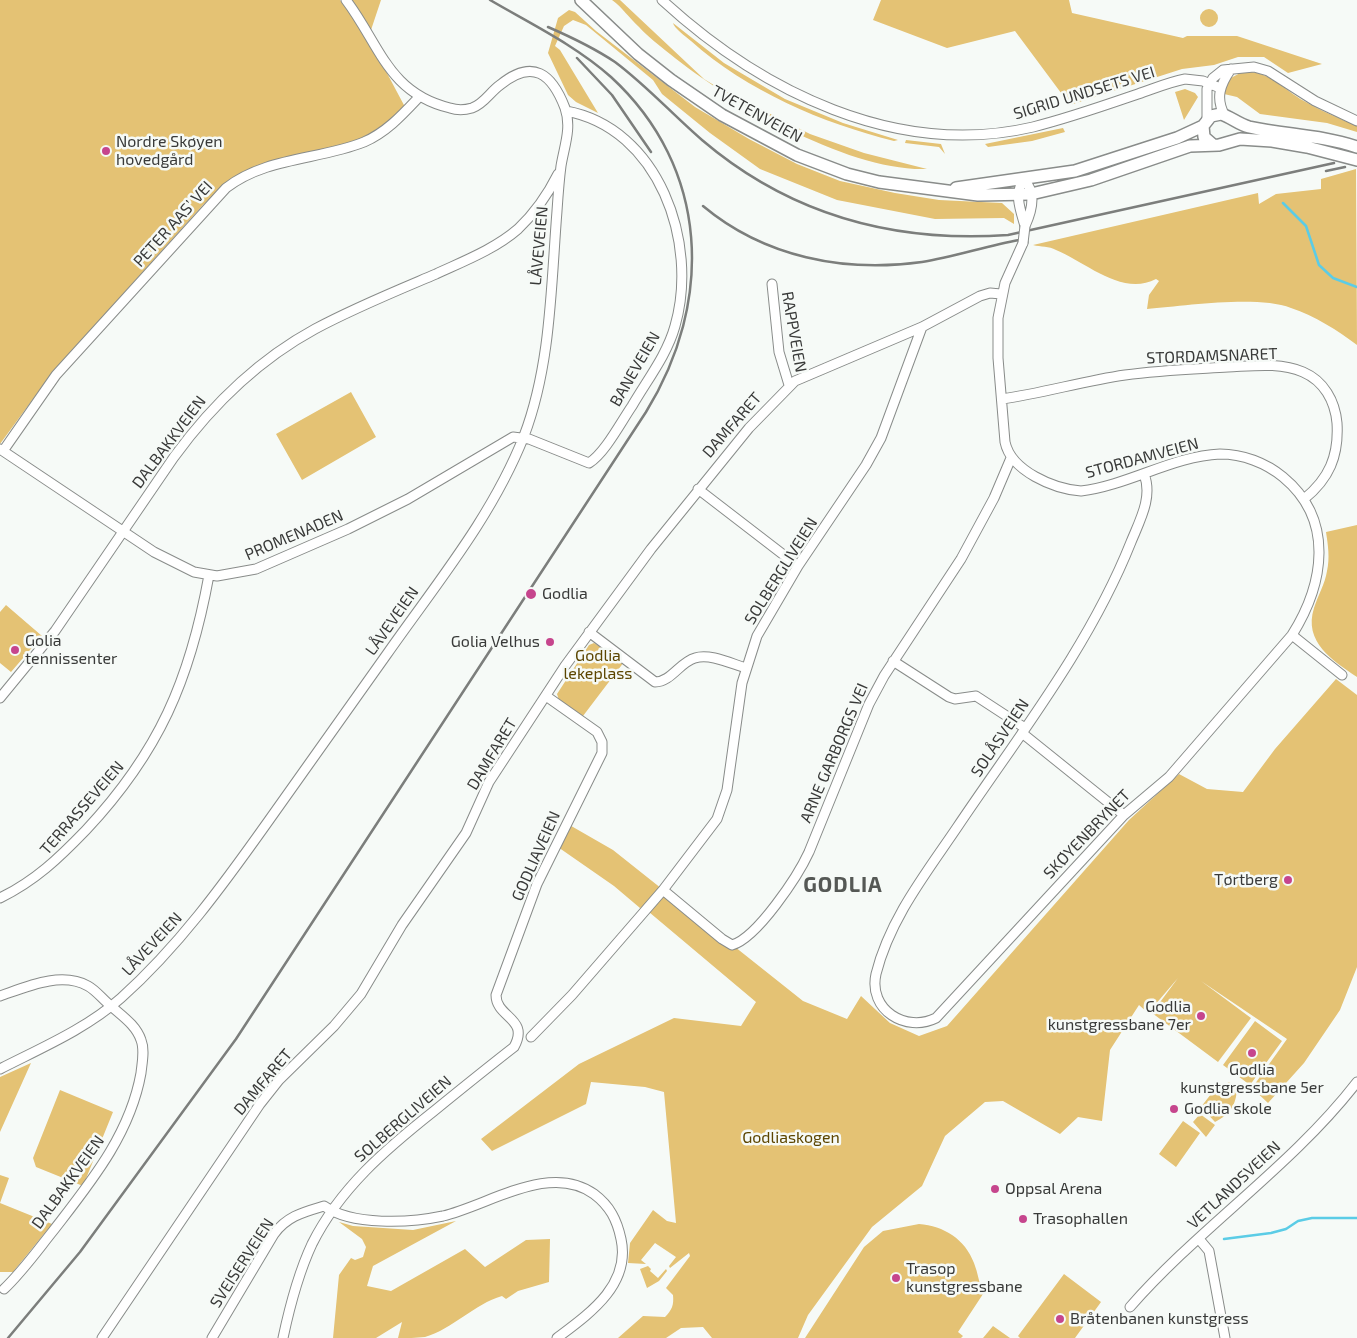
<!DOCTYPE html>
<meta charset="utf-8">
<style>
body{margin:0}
canvas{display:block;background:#f6faf7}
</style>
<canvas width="1357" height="1338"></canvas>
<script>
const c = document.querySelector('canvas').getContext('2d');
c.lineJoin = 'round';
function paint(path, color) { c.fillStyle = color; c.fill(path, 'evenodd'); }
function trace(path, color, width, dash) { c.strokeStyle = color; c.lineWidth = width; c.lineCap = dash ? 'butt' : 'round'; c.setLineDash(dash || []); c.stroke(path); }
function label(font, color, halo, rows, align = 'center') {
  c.font = font + ' "Exo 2",sans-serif'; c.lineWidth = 5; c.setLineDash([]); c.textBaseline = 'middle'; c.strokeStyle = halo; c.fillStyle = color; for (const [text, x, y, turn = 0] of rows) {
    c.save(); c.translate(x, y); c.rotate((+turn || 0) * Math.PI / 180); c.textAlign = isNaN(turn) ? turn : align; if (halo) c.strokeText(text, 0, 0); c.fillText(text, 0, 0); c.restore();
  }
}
paint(new Path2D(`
 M0,0H340L372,45L405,107C391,119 376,132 358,140C322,154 279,153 244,172C228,180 216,193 203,205L52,373L0,444Z
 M350,0H381L371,30Z
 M612,0H620L704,79L717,87L810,134L864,153L927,169C849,172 729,102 670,54C660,46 648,37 639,27C629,18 623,8 612,0Z
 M881,0H1069L1072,13L1183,38L1187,36H1237L1322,64L1288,73L1264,57H1238L1214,65L1182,69L1070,105L1015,31L947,48L873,20Z
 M1200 18a9 9 0 1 1 18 0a9 9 0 1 1-18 0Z
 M569,10L575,12L596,31L695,107L749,139L797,164L840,181L895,193L939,200L1002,203L1014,214V224L1004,218L935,219L837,200L760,169L710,133L662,94L653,80L586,25L573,20L564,26L555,46L560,50L598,113L576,102L568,95L548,53L558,18Z
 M673,23L724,63L785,99L843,123L898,140L894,141C822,123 747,91 691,41C685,36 674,28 673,23Z
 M1242,72C1267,69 1283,89 1304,101C1321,111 1339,118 1357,126V132L1327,123L1260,114L1237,97L1224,94L1229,79Z
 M1185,89L1195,93L1198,97L1184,120L1175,92Z
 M1063,128L1065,132L1032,141L988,147L985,144Z
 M906,140L941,144L945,154L939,147L905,143Z
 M1356,169L1357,345C1337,330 1315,316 1291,308C1257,295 1185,306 1147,309L1149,295L1159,281L1156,279C1122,297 1086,262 1056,250C1049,246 1041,247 1033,245L1258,193L1259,204L1276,194L1321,189V179Z
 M351,392L376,437L302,480L276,434Z
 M1357,525V677C1333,661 1303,642 1314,608C1318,595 1325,584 1327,571C1330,558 1328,545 1326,532Z
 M6,605L42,636L11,672L0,663V612Z
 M594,643L624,662L583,716L559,700L557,694L589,645Z
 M1336,679L1357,695V967L1340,1010L1304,1063L1268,1103L1252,1088L1287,1039L1201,981L1251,1018L1218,1062L1152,1013L1178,978L1148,1013L1139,1005L1110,1050L1102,1121L1078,1117L1060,1134L1003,1101L985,1102L945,1136L922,1186L872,1227L808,1315L798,1338H712L703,1327L681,1328L666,1338H618L643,1316L665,1317C672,1310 674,1305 673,1295L666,1288L690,1256L689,1253L670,1268L669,1266L676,1257L655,1243L641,1260L646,1264L628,1263L630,1243L653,1210L667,1221L676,1223L664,1092L645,1087L591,1082L586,1104L492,1151L481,1139L579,1064L674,1018L741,1026L756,1002L643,907L640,908L614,886L555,845L566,823L613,850L803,1001L847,1019L861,996L890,1023L919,1036L947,1026L1129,820L1179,774L1207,789L1243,792L1275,749Z
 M1255,1021L1282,1041L1250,1085L1223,1065Z
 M31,1063L0,1132V1077Z
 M1229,1082L1237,1088C1236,1106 1230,1114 1215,1122L1201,1107L1211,1094Z
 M60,1090L113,1112L83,1186L36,1167L33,1158Z
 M1200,1114L1215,1125L1206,1137L1193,1122Z
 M1183,1121L1200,1133L1176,1167L1159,1154Z
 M0,1175L9,1178L0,1203Z
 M0,1203L52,1224L13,1272H0Z
 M456,1221L373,1266L367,1286L391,1291L465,1249L485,1267L526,1240L550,1239L549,1282L518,1291L506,1299L502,1296C474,1304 453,1329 425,1337C417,1338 406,1338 398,1338L402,1322L376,1338H333L339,1275L351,1258L355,1260L363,1257L366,1247L362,1239L339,1222L353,1226L413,1230Z
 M919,1224C944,1226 965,1239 974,1263C978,1273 979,1283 983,1294L958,1332L963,1336L961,1338H805L864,1247L883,1231Z
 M648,1266L651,1269L650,1271L658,1278L666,1269L667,1271L659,1281L647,1288L640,1269Z
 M1064,1274L1101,1302L1075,1338H1020L1018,1336Z
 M993,1326L1010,1338H983Z`), '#e4c274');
trace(new Path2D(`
 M1283,203L1306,226L1319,265L1333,278L1357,287
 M1224,1239L1271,1233L1286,1229L1298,1221L1312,1218H1357`), '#5bcce6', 2.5);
const street = new Path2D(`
 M662,0C761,91 896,159 1033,127C1069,118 1103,106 1138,94C1153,89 1169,82 1185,79L1203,81L1220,88
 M1225,116C1215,98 1220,85 1231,69
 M1207,118V89L1213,78L1223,70L1254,67L1268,71L1315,101L1357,121
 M1024,180C1037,193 1032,211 1025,226C1021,212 1013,192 1024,180Z
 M1023,243L1005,283L998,318V358L1005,442C1011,471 1054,489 1081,491C1129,485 1173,456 1220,454C1243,454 1266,463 1283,477C1335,520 1324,584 1292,635L1169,777L1124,815L936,1018C906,1033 868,1010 876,974C890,918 927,872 958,826C1020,734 1090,645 1131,542C1140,520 1153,497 1144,474
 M772,284L779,352L789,385
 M1002,399C1043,393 1084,381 1125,375C1159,370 1194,369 1228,367C1252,366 1280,362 1303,372C1324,381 1335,401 1337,423C1339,456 1329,479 1304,499
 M0,449L154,552L194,572L217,576L256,569L348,529L408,499L513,437L529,439L589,463C605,453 621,422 632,406C647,380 667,355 675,326C699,243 659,128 566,111
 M3,451L56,375L226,188C266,157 319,160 364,142C387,132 403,114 420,96
 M698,489L798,566
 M589,632L655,682C671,682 680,662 695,658C710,653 732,664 746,668
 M1292,635L1342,675
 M893,661L949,697L955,699L976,696L1025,728
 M0,698L55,631L174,457C212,405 258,360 315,329C354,308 396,291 436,274C464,261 495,249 518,229C535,213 548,194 558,174
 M1022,733L1124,815
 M663,890L722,939L732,945C757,938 798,876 809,852L869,704L884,676L961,559L994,498L1011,458
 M0,898C35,881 59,858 86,830C159,752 190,680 209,575
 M0,996C26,987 61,971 88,986C97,991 103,1000 111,1006C122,1016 136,1025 141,1040C145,1050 142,1063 141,1073C130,1135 90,1183 53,1231C37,1251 22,1272 4,1289
 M531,1037L572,995L663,890L717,819L727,790L742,683L757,636L798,566L866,465L881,438L922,327
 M0,1069C41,1048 86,1029 121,998C178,947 223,885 267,823C307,767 347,711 387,654C436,584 492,517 524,436C551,365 551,286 557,211C558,196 559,181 561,166C564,147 572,128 565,108C552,74 533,58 500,85C490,92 484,104 472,108C465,110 456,110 450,108C388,93 380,45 346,0
 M1199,1239L1209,1251L1225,1338
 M1130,1307C1200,1227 1292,1166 1357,1082
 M102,1338L260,1104L279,1080L334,1026L361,994L402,925L466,833L489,782L565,666L651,549L749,428L795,381L922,327L980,296L990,293L1001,294
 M212,1338L274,1234C287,1216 304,1212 324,1206C352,1226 410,1223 443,1216C489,1205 550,1162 594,1194C610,1206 617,1220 621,1239C631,1285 589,1314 557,1338
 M283,1338C290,1305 298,1274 312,1244C340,1188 386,1149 434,1111C461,1089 487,1068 514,1047C530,1018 496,1018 496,995L537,884L602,753V742L597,732L546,696`);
const secondary = new Path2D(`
 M581,0L638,54L671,80L722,115L797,155L847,174L879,182L978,195L1031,194L1091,180L1190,146L1219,145L1240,139L1272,141L1307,147L1357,160
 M1212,144L1204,137L1203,126L1211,116L1221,114C1231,117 1238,124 1249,127C1285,135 1321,135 1357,147
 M956,188L1075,171L1177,138L1203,126`);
trace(street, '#898c8a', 11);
trace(secondary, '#898c8a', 14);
trace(street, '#fff', 9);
trace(secondary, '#fff', 11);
trace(new Path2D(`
 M548,27C571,37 594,48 615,62C646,85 673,115 702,140C790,215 895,243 1008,235L1334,163
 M577,58L612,95L651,152
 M1326,171L1345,167
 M703,206C764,257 844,273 922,262C954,257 986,246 1019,240
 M8,1338L80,1252L236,1039L646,412C714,302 710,168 611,77C575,45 531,24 490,0`), '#7c7e7c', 2.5);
const streetBridge = new Path2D(`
 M1023,243L1025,226`);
trace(streetBridge, '#898c8a', 11, []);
trace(streetBridge, '#fff', 9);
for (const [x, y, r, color] of [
 [106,151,5,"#c6458d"],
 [531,594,6,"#c6458d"],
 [550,642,5,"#c6458d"],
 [15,650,5,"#c6458d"],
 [1288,880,5,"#c6458d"],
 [1201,1016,5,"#c6458d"],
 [1252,1053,5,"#c6458d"],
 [1174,1109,5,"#c6458d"],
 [995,1189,5,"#c6458d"],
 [1023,1219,5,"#c6458d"],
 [896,1278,5,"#c6458d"],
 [1060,1319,5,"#c6458d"]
]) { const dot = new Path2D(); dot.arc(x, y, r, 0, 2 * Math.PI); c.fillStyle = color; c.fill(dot); trace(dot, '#f6faf7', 2); }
label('16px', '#393a39', '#f6faf7', [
 ["SIGRID UNDSETS VEI",1084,93,-17],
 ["TVETENVEIEN",757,114,29],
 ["PETER AAS’ VEI",173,224,-48],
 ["LÅVEVEIEN",539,246,-85],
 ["RAPPVEIEN",794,332,80],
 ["STORDAMSNARET",1212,356,-2],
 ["BANEVEIEN",635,369,-60],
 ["DAMFARET",732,425,-49],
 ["DALBAKKVEIEN",169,442,-53],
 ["STORDAMVEIEN",1142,458,-15],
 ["PROMENADEN",294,535,-23],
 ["SOLBERGLIVEIEN",781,571,-58],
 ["LÅVEVEIEN",392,621,-55],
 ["SOLÅSVEIEN",1000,738,-56],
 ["ARNE GARBORGS VEI",834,753,-67],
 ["DAMFARET",492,754,-59],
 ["TERRASSEVEIEN",82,808,-49],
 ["SKØYENBRYNET",1087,834,-46],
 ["GODLIAVEIEN",536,856,-66],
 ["LÅVEVEIEN",152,944,-47],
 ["DAMFARET",263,1082,-50],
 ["SOLBERGLIVEIEN",403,1119,-41],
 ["DALBAKKVEIEN",68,1182,-54],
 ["VETLANDSVEIEN",1234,1185,-43],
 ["SVEISERVEIEN",242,1263,-57]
]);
label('16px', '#393a39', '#f6faf7', [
 ["Nordre Skøyen",116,142],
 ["hovedgård",116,160],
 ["Godlia",542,594],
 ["Golia",25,641],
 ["tennissenter",25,659],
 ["Golia Velhus",540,642,"right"],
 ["Tørtberg",1278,880,"right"],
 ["Godlia",1191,1007,"right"],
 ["kunstgressbane 7er",1191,1025,"right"],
 ["Godlia",1252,1070,"center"],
 ["kunstgressbane 5er",1252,1088,"center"],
 ["Godlia skole",1184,1109],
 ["Oppsal Arena",1005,1189],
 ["Trasophallen",1033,1219],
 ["Trasop",906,1269],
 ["kunstgressbane",906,1287],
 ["Bråtenbanen kunstgress",1070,1319]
], 'left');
label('16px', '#5c4500', '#f6faf7', [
 ["Godlia",598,656],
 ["lekeplass",598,674],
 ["Godliaskogen",791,1138]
]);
c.letterSpacing = '1px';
label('bold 21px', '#555855', '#f6faf7', [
 ["GODLIA",843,885]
]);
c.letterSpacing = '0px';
</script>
